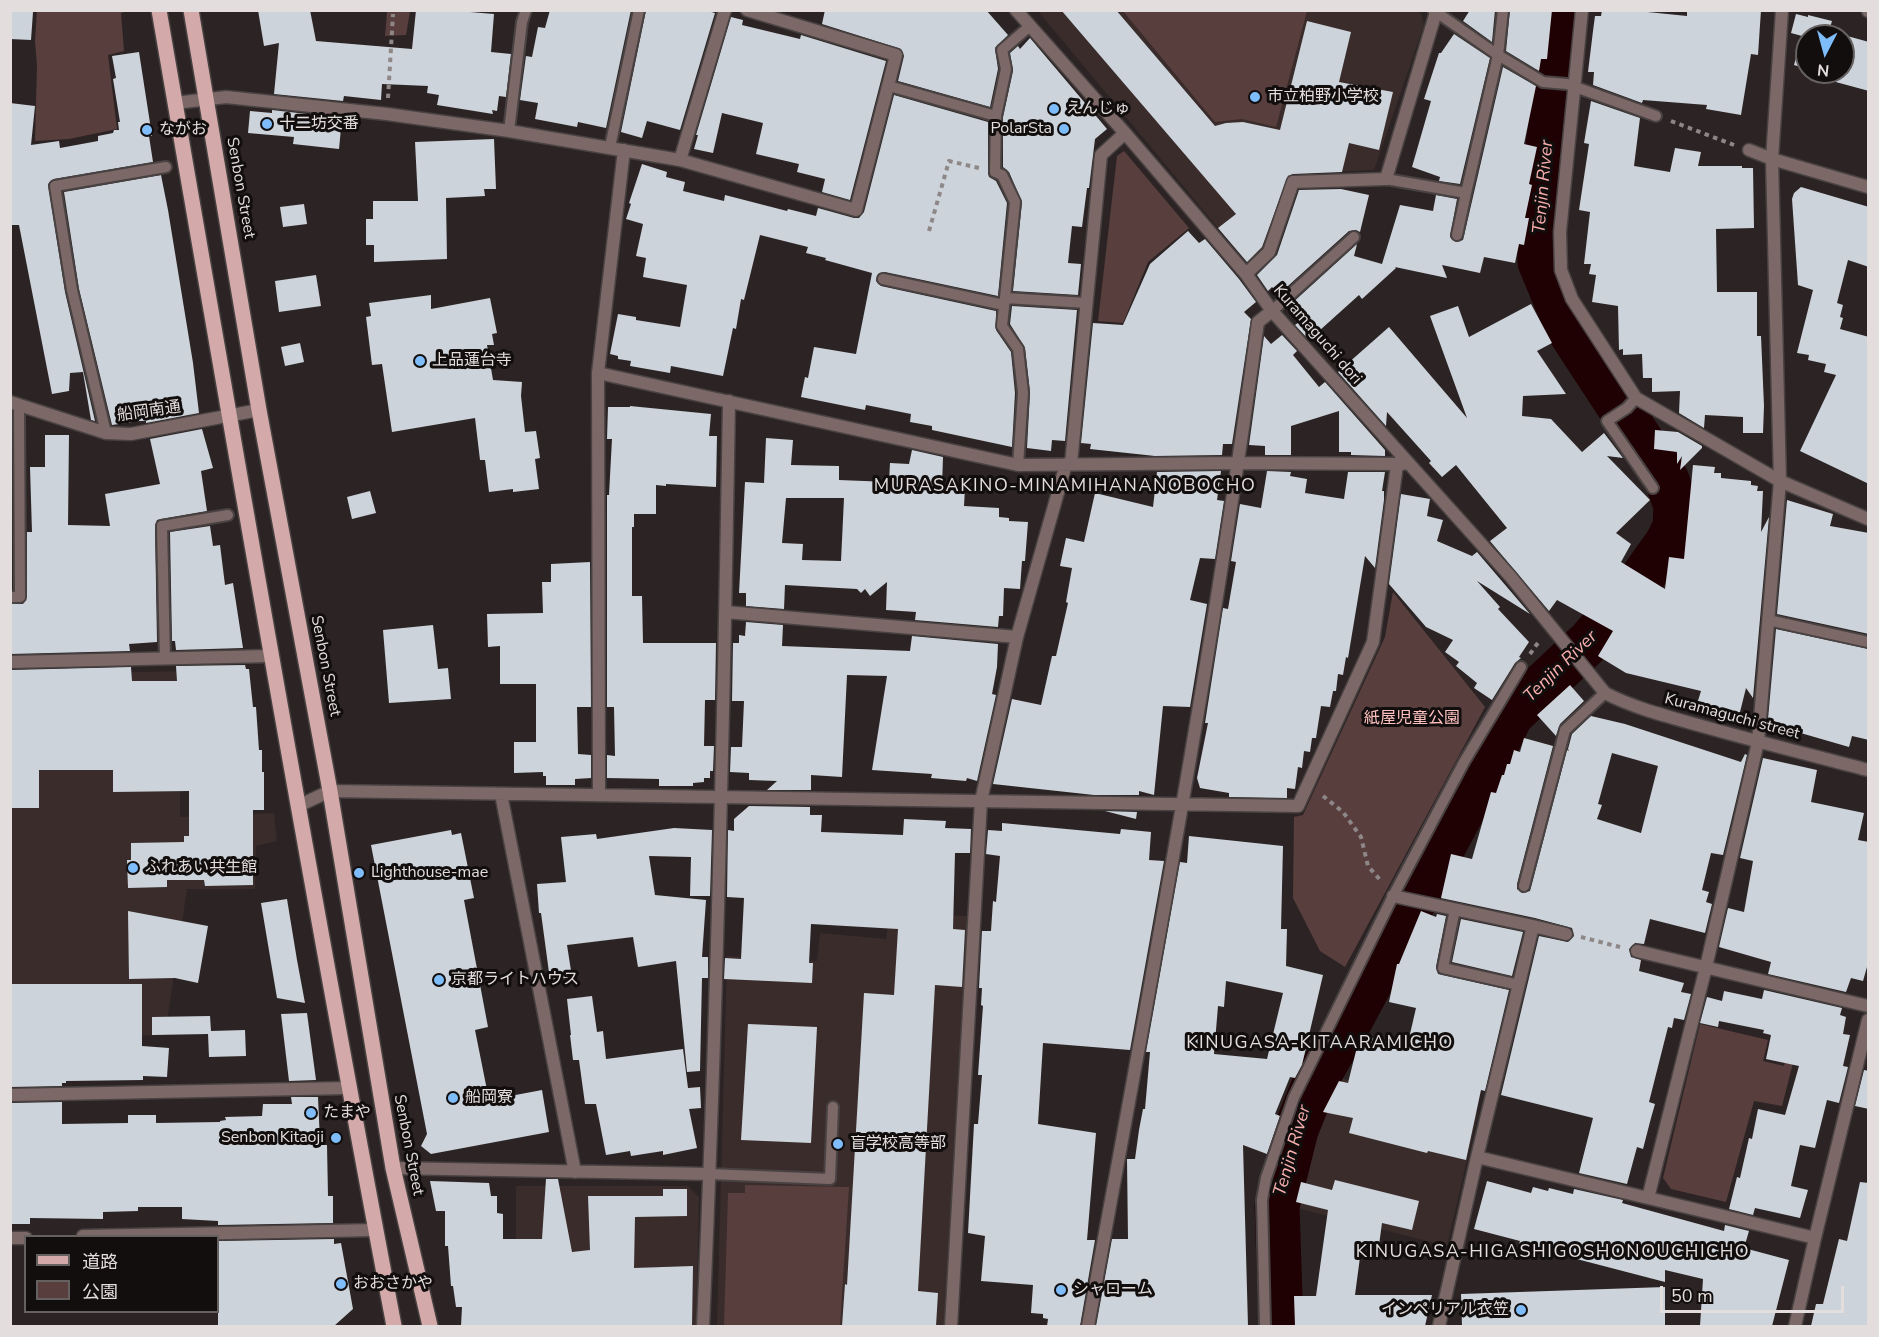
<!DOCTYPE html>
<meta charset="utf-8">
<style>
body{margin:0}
#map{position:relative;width:1879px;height:1337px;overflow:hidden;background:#2c2424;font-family:"Nunito Sans","Noto Sans JP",sans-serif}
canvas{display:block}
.frame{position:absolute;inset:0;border:12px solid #e3dddd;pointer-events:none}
.legend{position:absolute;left:24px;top:1235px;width:195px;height:78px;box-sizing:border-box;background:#120e0e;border:2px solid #666161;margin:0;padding:8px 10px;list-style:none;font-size:18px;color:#e3dddd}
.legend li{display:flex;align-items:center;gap:12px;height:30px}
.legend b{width:30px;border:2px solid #666161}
.north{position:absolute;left:1795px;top:24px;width:60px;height:60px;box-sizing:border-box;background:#120e0e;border:2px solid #666161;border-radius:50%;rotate:186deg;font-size:16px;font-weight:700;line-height:24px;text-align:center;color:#e3dddd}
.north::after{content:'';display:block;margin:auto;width:21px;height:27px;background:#7fbdfa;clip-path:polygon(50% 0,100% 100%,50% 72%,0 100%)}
.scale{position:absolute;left:1660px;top:1286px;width:184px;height:27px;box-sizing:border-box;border:3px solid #e3dddd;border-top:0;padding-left:8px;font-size:18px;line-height:21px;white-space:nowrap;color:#e3dddd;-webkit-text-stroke:4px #120e0e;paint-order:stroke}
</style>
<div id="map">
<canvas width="1879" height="1337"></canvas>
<div class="frame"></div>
<ul class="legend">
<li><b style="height:8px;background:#d3aaa9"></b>道路</li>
<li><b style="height:16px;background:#593e3e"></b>公園</li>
</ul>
<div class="north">N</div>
<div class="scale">50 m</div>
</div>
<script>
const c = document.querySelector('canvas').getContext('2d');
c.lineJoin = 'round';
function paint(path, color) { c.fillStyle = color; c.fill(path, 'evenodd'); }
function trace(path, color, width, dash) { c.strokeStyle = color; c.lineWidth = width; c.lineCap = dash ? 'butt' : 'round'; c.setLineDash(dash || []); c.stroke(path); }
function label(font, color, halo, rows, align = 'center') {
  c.font = font + ' "Nunito Sans","Noto Sans JP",sans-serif'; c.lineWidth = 6; c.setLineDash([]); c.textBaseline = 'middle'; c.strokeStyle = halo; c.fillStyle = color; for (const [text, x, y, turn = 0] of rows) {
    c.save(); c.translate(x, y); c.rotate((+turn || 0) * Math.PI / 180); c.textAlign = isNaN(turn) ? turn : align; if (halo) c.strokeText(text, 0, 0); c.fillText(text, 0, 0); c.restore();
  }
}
paint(new Path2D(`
 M1417,10L1421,14L1424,25L1374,170L1284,174L1265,248L1247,263L1038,11Z
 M180,671V817L274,813L277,841L256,846L255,889H187L165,1035L11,1039L10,675Z
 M890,913L968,916L944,1326H717L727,956L817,961L820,933L886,939Z
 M1340,1078L1478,1112L1447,1246L1292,1207L1294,1187L1307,1143L1321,1112Z
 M516,1186H688L699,1197L696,1326H519L520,1266H516Z`), '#392c2b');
paint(new Path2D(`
 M37,11H129L121,13L124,51L108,55L117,129L69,139L35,141L37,66L35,41Z
 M367,11H410L406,35L385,36L387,12Z
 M1123,11H1307L1276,127L1242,119L1215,122Z
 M1124,151L1189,228L1148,262L1123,323L1098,321L1117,156Z
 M1393,592L1485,707L1345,967L1320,951L1293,898L1294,817L1303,815L1385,637Z
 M1700,1024L1768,1040L1763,1061L1784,1066L1786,1057L1794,1059L1782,1106L1754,1101L1726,1202L1671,1189L1663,1178Z
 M745,1185L849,1187L840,1326H724L728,1193H745Z`), '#593e3e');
trace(new Path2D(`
 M1281,1326L1277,1206L1296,1130L1316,1080L1349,1023L1478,782L1511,715L1590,641L1632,592L1667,543L1675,527L1676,506L1667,480L1567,327L1540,262L1539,212L1558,72L1563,10`), '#1f0103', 45);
paint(new Path2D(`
 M10,10L33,12L31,40L10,39Z
 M258,10H310L316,41L412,49L416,10H446L494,14L491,52L511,54L506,97L499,96L497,111L492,110L493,114L437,105L439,95L427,93L428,86L382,84L381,100L344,96L343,101L274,94L279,43L264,46Z
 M550,10H631L606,128L578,122L577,127L535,119L538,103L520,100L526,56L532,57L538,27L545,28Z
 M646,10H704L715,13L680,130L647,121L642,138L621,132Z
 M825,10H986L1008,35L995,48L998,69L990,107L898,81L904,56L901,49L822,24Z
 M1061,10H1116L1215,126L1226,123L1243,122L1280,130L1307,21L1351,32L1339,82L1393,92L1379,150L1349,143L1342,172L1293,174L1288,176L1262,247L1247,262L1218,228L1236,214Z
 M1470,10H1495L1492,42L1463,21Z
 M1510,10H1552L1547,59H1541L1539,71L1506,51Z
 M1602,10H1628L1687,16V10H1761L1758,55L1751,54L1741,115L1706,109L1707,105L1643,100L1642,103L1593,85L1594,72H1588L1593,31L1595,16H1601Z
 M1796,14L1808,17V15L1832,21L1829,31L1869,42V91L1821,78L1822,73L1817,72H1843V36H1807V69L1794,65L1802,36L1791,33Z
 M731,17L743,20L742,25L800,39L801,35L886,61L850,200L822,192L825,179L797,172L799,164L756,154L763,123L722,113L713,153L694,149L698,135H696Z
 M1454,34L1490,58L1460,184L1439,181L1440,177L1412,167L1431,101L1424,99L1439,53H1441Z
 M1030,38L1107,129L1095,139L1089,188H1087L1082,227L1072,226L1068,263L1081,264L1078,295L1013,291L1022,202L1009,172L1003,167V117L1013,71L1010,53L1018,46L1020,49Z
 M139,52L152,136H149L153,162L54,179L48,184L65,292L95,421L91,420L83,372L70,373L69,391L52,394L19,225H10V103L35,106L31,145L59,141L60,148L98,141V136L113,133L114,130H119L118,122H120L113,79L116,78L112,56Z
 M1503,67L1536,86L1524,144L1537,147L1529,184L1532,185L1525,218H1529L1524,245L1519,244L1515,263L1484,257L1480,273L1442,265L1447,278L1395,267L1396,268L1362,299L1359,295L1309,340L1295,325L1303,319L1290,305L1357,244L1354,256L1382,264L1400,205L1433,211L1436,195L1457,199L1450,237L1456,242L1463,240Z
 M894,95L988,122V173L989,177L996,181L1007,203L998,296L885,272L878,274L876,281L881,286L996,311V330L1011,352L1015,393L1012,447L932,430V426L910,422L911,414L866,405L865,410L801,397L805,377L808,378L814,347L856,354L872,273L825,260L826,258L806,253L808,247L760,235L744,300L741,299L736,329L733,328L723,376L671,366L670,373L630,366L631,361L618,359V356L610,354L618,314L636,317V320L680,327L687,285L643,277L646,258L636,256L643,224L626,219L631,204L629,203L642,164L667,172L666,177L685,182L683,191L724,201L725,195L787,211L788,209L816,216L818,208L854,218H859L864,212Z
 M1591,101L1640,118L1634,166L1670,172L1675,148L1701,152L1698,166H1742V168H1753L1754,228L1716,229L1717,292H1757V336H1761L1764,406L1763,433H1743V417L1705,415L1704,428L1679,413L1680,391L1652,392V378H1643L1642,354L1623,355V349L1619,350L1618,306L1592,302L1596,275L1589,274L1591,264H1584L1590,212L1579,210L1589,144L1584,143Z
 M272,110L342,118L339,149L293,144L294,137L248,133L250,111L272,113Z
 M494,139L496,189H484L485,196L446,198L447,259L374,262V245H366V219H373V201H418L415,142Z
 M161,175L168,210L193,363L199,413L146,423V421H140L112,425L79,289L64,192Z
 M1801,187L1869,207V267L1848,260L1837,303L1843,305L1840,317L1843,318L1840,329L1869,337V484L1800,451L1836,375L1824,372L1826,364L1808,360L1809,355L1797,353L1813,290L1798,285L1792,199L1794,193Z
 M1341,189L1369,195L1360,232L1356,230L1349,231L1279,294L1272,287L1268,291L1257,275L1277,255L1299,190Z
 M304,204L307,224L283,227L280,207Z
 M1188,231L1199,243L1205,239L1239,279L1256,302L1244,312L1251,319L1232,444H1223L1222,455L1155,456L1090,449L1091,444L1081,443L1093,323L1123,325L1150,264Z
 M316,275L321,306L279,312L275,281Z
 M431,295V309L490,298L497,333L492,334L494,345H487L493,380L522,382L521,396L525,432L536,431L540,458L535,459L539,489L513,492V489L489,492L485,460H480L475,418L392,432L382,364L372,365L366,317L371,316L369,303Z
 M1531,304L1552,343L1537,351L1566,394L1523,396L1522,416L1551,419L1582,452L1604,433L1623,458L1607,456L1650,500L1616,533L1631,544L1621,562L1665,589L1669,557L1684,559L1693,465L1715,467L1714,473H1721V478L1751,481V485L1758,486L1757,491H1763L1761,532L1769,517L1753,698L1746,688L1739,716L1697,704L1701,691L1626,673L1598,656L1613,631L1557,600L1549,611L1490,541L1507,528L1456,465L1442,477L1429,463L1431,461L1387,412L1386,426L1338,372L1389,327L1467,418L1430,316L1458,306L1469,337Z
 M1012,306L1077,310L1065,441L1052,440L1051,451L1027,448L1030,392L1025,348L1010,324Z
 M1282,335L1297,351L1293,355L1319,387L1325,382L1385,450V456L1351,455V452H1339V411L1291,426V455H1265V446L1249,445L1264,336L1271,344Z
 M300,343L304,362L285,366L281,347Z
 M630,406L711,414L709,436H717L716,487L666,484V486L656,485V514H634V527H632V596H642L643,643H716L715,700H705L704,746H714L713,771H710V778H704V782L693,783V786H659V779L607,778V755L615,756L614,707H607V495H609L612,439H607L608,407H630Z
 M202,429L213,468L201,471L207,511L161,519L157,520L155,526L157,642L129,644L130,651L10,654V604H23L27,597V532H32L30,467H45V435H69L68,525L110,526L105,494L160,484L150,439Z
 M1655,430L1678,432L1702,446V448L1680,470L1682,456L1677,464V452L1654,449Z
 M766,438L793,440L791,465L839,466V480L889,482L890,463L909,464L912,450L943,457L942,487L965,488L964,506L999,508V517L1009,518V521L1028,522L1025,561H1022L1020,589L1004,588L1003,616H999L998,627L915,620L916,612L886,610L887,582L870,596L865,589L861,593L857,589L785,585L784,609L746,606V593H739L745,482L764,483ZM786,498H844L841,561L802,560L803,544L782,543Z
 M1221,471L1217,500L1224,501L1215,559L1200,558L1190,600L1207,604L1190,707L1163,706L1154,795L1139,791V795H1094L993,784L1012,699L1041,705L1052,656H1056L1068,603L1066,602L1072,568L1060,566L1066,538L1084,542L1095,493L1153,507L1157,472Z
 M1267,471L1291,472L1290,476L1307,479L1305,493L1344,499L1348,472H1385L1382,491H1384V500L1375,568L1365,556L1348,658L1346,657L1343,675L1338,674L1336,691H1333L1330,707L1321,706L1316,738H1312L1310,752L1304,751L1302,768L1298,767L1295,789L1287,788V798L1229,797V793L1200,788L1197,778L1208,723H1205L1223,608L1228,609L1236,562L1231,561L1240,504L1261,508Z
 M370,491L376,513L352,519L347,497Z
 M1401,494L1430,499L1427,516L1443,520L1437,541L1472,556L1477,552L1530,614L1477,581L1500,607L1498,609L1529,642L1519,657L1521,658L1515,663L1492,700L1474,688L1477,683L1456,666L1459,662L1445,652L1453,640L1426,627L1389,584Z
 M1787,500L1833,514L1830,526L1869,533V634L1777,614Z
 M210,526L213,546L220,545L225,585L233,583L243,648L176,650L175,641H172L170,532Z
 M590,562L591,707H577L578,754L591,755V778L575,779V785H546V776H543V772L514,773V742H536V684H500V646L488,647L487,614L543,613L542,582H551V564Z
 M746,622L783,625L782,646L910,651L912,636L998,644L997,667L992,694L996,695L977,781L967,778L966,781L931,778L932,774L872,770L887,676L847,675L842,777L811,775V790H767L777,781L749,780V773L730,772L731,747H742L744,701H732L733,643H739V635L745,636Z
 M433,625L438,669L448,668L451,699L389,703L383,630Z
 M1776,629L1869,649V740L1852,736L1849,747L1773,725L1768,719Z
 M245,665L246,669H249L253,707H256L259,750H262V772H264V810H253V885L205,886L204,880H167V887L128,888L127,860H131V843L184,842V836H189V791L113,792V770H39V808H10V670L131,667L132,681H177L176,666Z
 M1570,685L1584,701L1560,724L1556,736L1537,715Z
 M1591,716L1625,724L1741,762L1745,754L1747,755L1723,855L1711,853L1702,890L1709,892L1706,902L1712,904L1705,933L1650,919L1644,944L1635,943L1629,949L1631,957L1641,960L1639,971L1684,983L1681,992L1691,994L1684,1020L1674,1018L1672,1028L1668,1027L1649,1102L1655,1104L1651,1118L1643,1149L1637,1147L1627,1184L1579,1173L1593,1118L1501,1095L1539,936L1568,942L1574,936L1572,928L1535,918L1441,898L1451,854L1472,859L1491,792L1496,793L1502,775H1504L1507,764H1510L1514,750L1520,752L1524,738L1553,746L1517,884V889L1522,893L1530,891L1567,750L1569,751L1568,749L1572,734ZM1612,753L1658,766L1641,833L1597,819L1602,805L1598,804Z
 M1763,758L1817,770L1811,802L1864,813L1858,840L1869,842V960L1863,981L1851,978L1846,992L1768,974L1771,962L1719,947L1728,908L1744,912L1753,861L1740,858Z
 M749,806L810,807V815H822L821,832L903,835L904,819L946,821L945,828L971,829L970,853H955L953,929L965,930L962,987L935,985L918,1291L938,1293L936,1326H842L845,1284L847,1285L864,993L894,995L898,929L811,924L809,963H813L812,983L724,979L725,958L741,959L744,898L727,897L728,830L734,831V819Z
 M1105,811L1137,812L1136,819Z
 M1002,823L1120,834L1121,829L1151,832L1149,860L1164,861L1130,1050L1043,1043L1038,1124L1096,1133L1087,1240H1095L1080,1326H1047L1048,1319L1043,1318V1314L1031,1313L1033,1285L981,1281L985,1236L968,1233L974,1124H978L982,1075H978L983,1006L981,1005L982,988H979L982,931H991L993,901L996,902L1000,856L986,854L988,830L1002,831Z
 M674,828L712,830L710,896H690L691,857L649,856L655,895L706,900L702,957H708V978H702L700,1071L687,1072L676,961L638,967L633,937L567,945L572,977L550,980L541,913H539L537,884L566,882L561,837L596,834L597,839Z
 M451,830L452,835L461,833L474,898L464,900L488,1027L475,1030L489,1100L542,1090L549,1132L431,1154L421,1146L427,1134L371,845Z
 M1189,836L1283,846L1281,929H1287L1286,966L1323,975L1302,1065L1295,1078L1290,1077L1275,1114L1280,1116L1267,1154L1243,1145L1248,1326H1096L1112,1239H1128L1127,1159H1135L1139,1130L1143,1109H1145L1150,1052H1146L1180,862L1187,863ZM1226,981L1283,993L1267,1059L1214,1054L1218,1006L1224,1007Z
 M287,899L297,960L305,1003L277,998L261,903Z
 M128,911L208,926L198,983L175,978L129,979Z
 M1421,911L1436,917L1437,914L1446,916L1436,967L1438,974L1509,990L1485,1091L1481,1090L1466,1160L1428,1151L1427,1153L1349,1133L1353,1118L1323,1112L1339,1081L1348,1083L1360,1035L1407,1047L1416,1008L1389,1002L1397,964H1399Z
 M1461,919L1523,932L1512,976L1452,962Z
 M10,984H142V1046L169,1048L167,1077L143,1076V1080L66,1081V1083H62V1086L10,1087Z
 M1764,990L1842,1008L1840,1015L1846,1017L1843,1034L1850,1035L1843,1066L1848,1067L1839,1103L1827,1100L1815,1148L1800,1145L1791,1186L1808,1190L1800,1218L1755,1208L1753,1215L1729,1209L1737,1177L1740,1178L1749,1138L1752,1139L1758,1109L1785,1115L1799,1066L1766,1059L1771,1035L1763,1033L1764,1030L1719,1021L1718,1027L1700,1023L1707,997L1722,1001L1724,991L1762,999Z
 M592,996L597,1032L603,1031L606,1059L683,1049L688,1088L700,1087L701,1108L689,1109L697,1148L663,1155V1151L631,1156L630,1151L606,1155L596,1104H585L579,1060H573L570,1035H571L567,999Z
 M307,1013L316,1080L289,1081L281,1014Z
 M210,1016L211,1031L245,1030L246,1056L209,1057L208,1034L152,1035V1017Z
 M748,1024L817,1027L811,1143L741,1140Z
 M1864,1070L1869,1071V1109L1855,1106Z
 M291,1097H318L320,1142H323V1145H327L328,1196H333V1223L218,1225V1221L182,1219V1207H138V1211L103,1212V1219L30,1218V1224H10V1103L62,1102V1124L128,1123V1115H156V1123L220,1122V1121L226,1120L225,1117L262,1116L263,1104H292Z
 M546,1179H558L572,1252L590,1250L588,1196H663V1189H687V1216L635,1217L634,1268L693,1266L692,1326H461L462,1307H456L453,1286H451L448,1246H445V1211H436L430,1181L489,1183L491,1196H497V1213L503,1214V1239H542Z
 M1335,1180L1419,1201L1412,1230L1382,1223L1379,1245L1362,1242L1355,1295H1432L1425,1326H1295L1294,1296H1316L1328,1210L1296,1202L1301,1182L1332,1190Z
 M1487,1181L1531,1193L1533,1187L1548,1191L1549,1188L1573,1194L1574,1189L1623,1200L1622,1203L1724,1231L1725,1225L1749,1231L1744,1248L1789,1260L1772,1326H1700L1703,1279L1665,1270V1282L1519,1244L1520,1241L1474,1229Z
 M1860,1182L1869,1183V1326H1811L1816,1304H1823L1839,1239L1847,1241Z
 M334,1239V1244L341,1243L353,1309L334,1326H218V1241Z
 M1665,1287V1326H1462L1461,1294Z`), '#ccd3da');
const service = new Path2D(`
 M1436,12L1498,55L1543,82L1567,84L1656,116
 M889,86L996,116
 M509,131L522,22L526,10
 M610,147L639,10
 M1386,179L1466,193L1498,55L1503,10
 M1457,235L1466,193
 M883,279L1004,305
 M1005,298L1087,303
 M1272,311L1354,237
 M1636,398L1627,408L1607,421L1653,488
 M106,433L72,290L55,186L166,167
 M1018,465L1023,393L1018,349L1002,326L1015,202L1002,175L995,172L996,116L1006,69L1002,50L1030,26
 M10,597H20L19,405
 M1768,620L1868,642
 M165,658L162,526L228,515
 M1524,886L1565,730L1605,693
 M1455,909L1443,968L1519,985
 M710,1174L830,1179L833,1107
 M1265,1326L1262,1200L1266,1178L1294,1097L1393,896L1464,762L1521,667`);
const minor = new Path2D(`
 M1016,10L1125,133L1246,274L1272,311L1510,576L1605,693C1634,708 1666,716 1698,725C1754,741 1811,755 1868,770
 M1582,10L1560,232L1561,270L1572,299L1636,398L1780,481L1868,519
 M1868,10V11
 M175,103L226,97L387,114L509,131L680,160L856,210L896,55L747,10
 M1749,150L1772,159L1868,187
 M680,160L725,10
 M1246,274L1269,252L1293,182L1386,179L1436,12L1434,10
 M598,373L1018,465L1239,463L1403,464
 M10,402L106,433L131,434L259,410
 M1071,464L1101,155L1125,133
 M725,612L1017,637
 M10,662L270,656
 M501,794L575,1172
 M599,794L598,373L624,150
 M298,806L330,791L1298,806L1373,642L1397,465
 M1393,896L1533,926
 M1637,951L1868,1006
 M10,1095L348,1088
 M1477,1157L1815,1238
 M393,1168L710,1174
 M1648,1198L1706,967L1758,742L1780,481L1772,159L1782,10
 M83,1236L375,1230
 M10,1238H26
 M703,1326C717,1018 724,710 729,401
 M951,1326L981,801L1017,637L1066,464
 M1088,1326C1149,992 1212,659 1258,322L1272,311
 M1439,1326L1477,1157L1533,926L1566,934
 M1795,1326L1815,1238L1868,1020`);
const primary = new Path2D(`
 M159,10C235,450 311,889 394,1326
 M191,10L259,410L330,791L393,1168L430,1326`);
trace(service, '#494242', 14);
trace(minor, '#494242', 15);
trace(primary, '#494242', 18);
trace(new Path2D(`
 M388,98L393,14
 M1671,121L1734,145
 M929,231L949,161L979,168
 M1530,654L1540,640
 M1323,796L1343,812L1361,837L1368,866L1381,881
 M1581,937L1620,947`), '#8e8787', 4, [4.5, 4.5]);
trace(service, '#7c6867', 10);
trace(minor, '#7c6867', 12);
trace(primary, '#d3aaa9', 15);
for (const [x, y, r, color] of [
 [1255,97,6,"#7fbdfa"],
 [1054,109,6,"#7fbdfa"],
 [267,124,6,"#7fbdfa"],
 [1064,129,6,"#7fbdfa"],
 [147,130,6,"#7fbdfa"],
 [420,361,6,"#7fbdfa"],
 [133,868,6,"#7fbdfa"],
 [359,873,6,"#7fbdfa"],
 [439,980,6,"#7fbdfa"],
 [453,1098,6,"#7fbdfa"],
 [311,1113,6,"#7fbdfa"],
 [336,1138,6,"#7fbdfa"],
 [838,1144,6,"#7fbdfa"],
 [341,1284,6,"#7fbdfa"],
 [1061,1290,6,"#7fbdfa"],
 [1521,1310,6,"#7fbdfa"]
]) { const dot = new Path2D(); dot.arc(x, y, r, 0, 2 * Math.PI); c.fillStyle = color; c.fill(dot); trace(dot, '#120e0e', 2); }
label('16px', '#e3dddd', '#120e0e', [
 ["市立柏野小学校",1267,97],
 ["えんじゅ",1066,109],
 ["十二坊交番",279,124],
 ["PolarSta",1052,129,"right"],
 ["ながお",159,130],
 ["上品蓮台寺",432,361],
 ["ふれあい共生館",145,868],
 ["Lighthouse-mae",371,873],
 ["京都ライトハウス",451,980],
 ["船岡寮",465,1098],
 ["たまや",323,1113],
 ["Senbon Kitaoji",324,1138,"right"],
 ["盲学校高等部",850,1144],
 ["おおさかや",353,1284],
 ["シャローム",1073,1290],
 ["インペリアル衣笠",1509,1310,"right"]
], 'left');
label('16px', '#e3dddd', '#120e0e', [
 ["Senbon Street",240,188,80],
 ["Kuramaguchi dori",1317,335,49],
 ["船岡南通",149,412,-8],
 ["Senbon Street",325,666,79],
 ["Kuramaguchi street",1732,717,15],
 ["Senbon Street",408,1145,79]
]);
label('16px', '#fec1c0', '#120e0e', [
 ["紙屋児童公園",1412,719]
]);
label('italic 18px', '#f9afae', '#120e0e', [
 ["Tenjin River",1544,187,-85],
 ["Tenjin River",1561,667,-44],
 ["Tenjin River",1293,1151,-74]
]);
c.letterSpacing = '1.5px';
label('18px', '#e3dddd', '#120e0e', [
 ["MURASAKINO-MINAMIHANANOBOCHO",1065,487],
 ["KINUGASA-KITAARAMICHO",1320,1044],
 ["KINUGASA-HIGASHIGOSHONOUCHICHO",1553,1253]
]);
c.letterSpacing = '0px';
</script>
